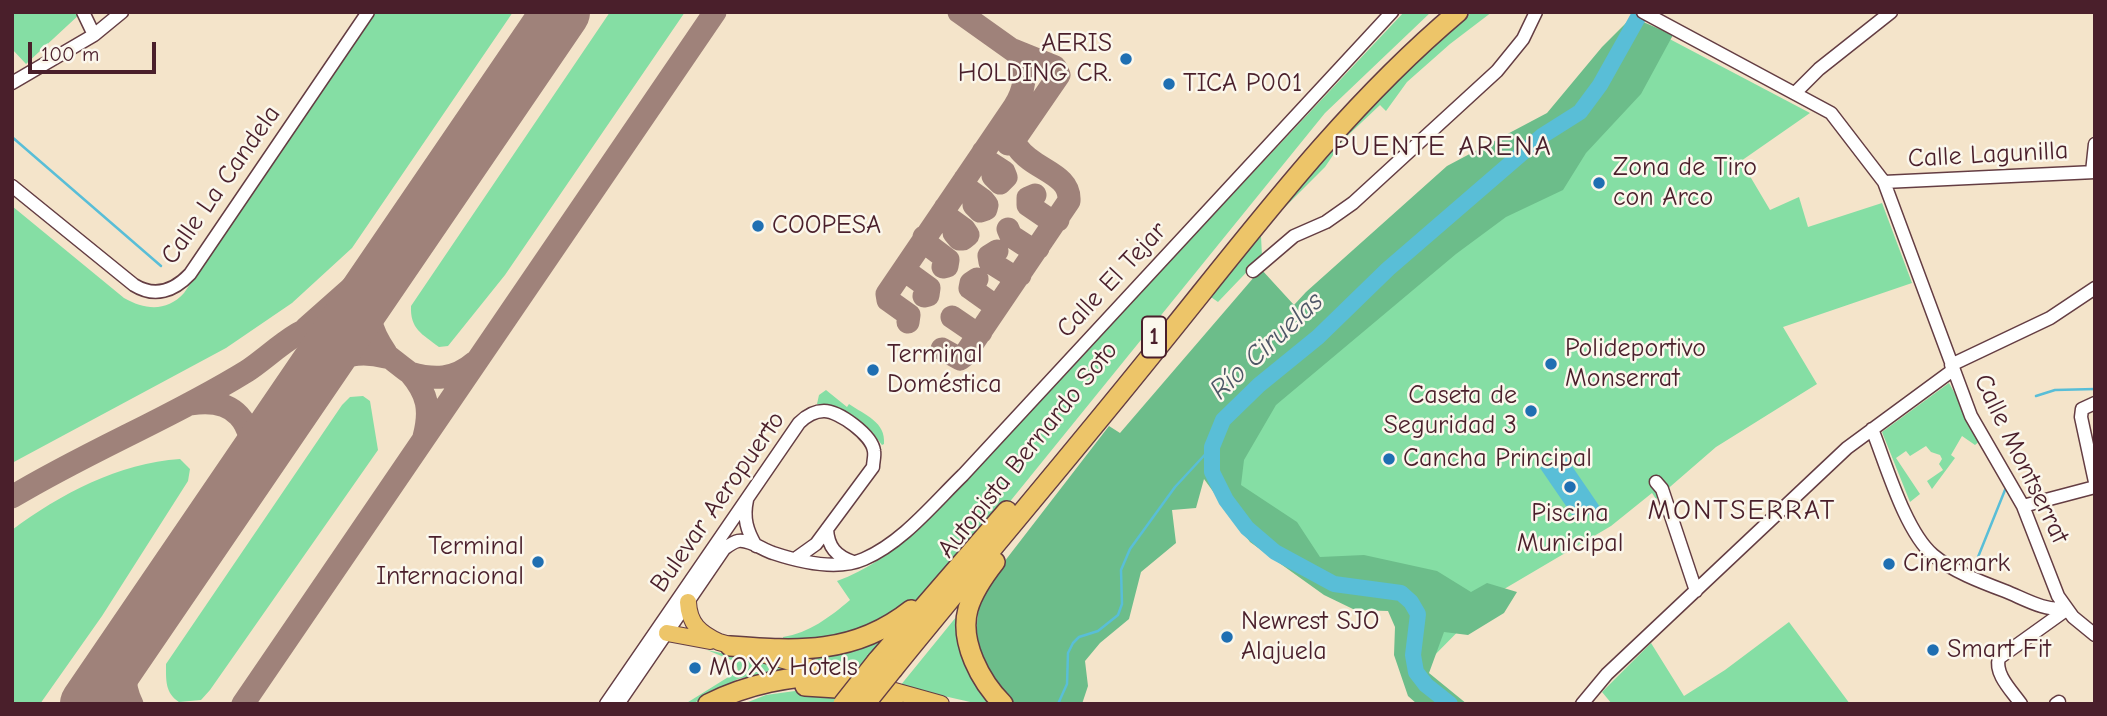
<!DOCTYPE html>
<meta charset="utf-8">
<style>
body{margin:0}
#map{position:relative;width:2107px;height:716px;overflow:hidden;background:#f4e4ca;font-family:"Comic Neue",sans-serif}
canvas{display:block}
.frame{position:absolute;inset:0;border:14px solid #4a1f2b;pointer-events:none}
.scale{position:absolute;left:28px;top:42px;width:128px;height:32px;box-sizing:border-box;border:4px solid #4a1f2b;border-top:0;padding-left:9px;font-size:21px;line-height:24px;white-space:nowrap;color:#4a1f2b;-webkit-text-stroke:5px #fbf7ec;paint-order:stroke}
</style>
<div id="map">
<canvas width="2107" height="716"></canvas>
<div class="frame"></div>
<div class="scale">100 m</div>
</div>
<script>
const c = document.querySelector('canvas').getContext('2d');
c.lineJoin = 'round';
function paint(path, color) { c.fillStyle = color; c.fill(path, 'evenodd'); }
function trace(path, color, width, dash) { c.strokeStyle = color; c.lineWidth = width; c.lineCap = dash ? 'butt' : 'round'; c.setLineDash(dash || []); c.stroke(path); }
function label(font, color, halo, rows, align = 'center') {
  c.font = font + ' "Comic Neue",sans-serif'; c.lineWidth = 5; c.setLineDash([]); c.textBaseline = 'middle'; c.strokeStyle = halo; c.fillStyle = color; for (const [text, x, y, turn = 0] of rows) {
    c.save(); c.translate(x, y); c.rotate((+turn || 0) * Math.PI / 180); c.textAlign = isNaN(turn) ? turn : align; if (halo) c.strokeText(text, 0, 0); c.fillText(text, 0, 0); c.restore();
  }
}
paint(new Path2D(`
 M12,12L81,13L26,64L12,49Z
 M376,12H513L352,248L292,303L226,348L12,463V206L124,298C145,310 167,312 184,293Z
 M610,12H685L505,275L448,346L439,347C422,334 410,329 411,306Z
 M1404,12H1431L1325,113L952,573L924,599L870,632L784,646L783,637C809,633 830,617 850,600L837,581C867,570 889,554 914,533Z
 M1472,12H1492L1450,44L1407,82L1386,111L1380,105L1344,139L1325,167L1266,226L1261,236L1262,256L1218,302L1208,295L1314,162L1437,41Z
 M1643,25L1810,113L1741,161L1770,210L1799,197L1808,227L1882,203L1912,283L1783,327L1817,384L1716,447L1656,499L1652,493L1611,526L1494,595L1421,669L1424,615L1330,580L1228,489L1229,423Z
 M1949,383L1981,440L1975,445L1962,436L1951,455L1955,458L1932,489L1927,481L1943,470L1939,464L1942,459L1940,455L1931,452L1926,446L1910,456L1906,451L1896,458L1920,494L1910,502L1882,432Z
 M826,390L847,407L849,404C865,415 886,422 884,444L882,445L872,432L844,412L817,404L819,395Z
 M363,396L370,401L378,450L210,690L201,700L179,702C165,693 166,680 166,664L342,405L350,397Z
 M180,459L190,469L188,481L102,616L40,704H12V530C60,494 119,463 180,459Z
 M961,611L993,704H979L900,686Z
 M1789,622L1850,704H1612L1602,692L1651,643L1684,696L1725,670Z
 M889,632L861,674L799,659Z
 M707,650L783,666L782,670L738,679L692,704H685L738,671L736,662Z
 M795,691L828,692L845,695L837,704H743L766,695Z`), '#85dea4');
paint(new Path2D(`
 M1632,17L1673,35L1641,94L1586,153L1563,190L1506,217L1456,254L1276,405L1244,460L1241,485L1297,522L1320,557L1364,555L1437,571L1471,592L1487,583L1517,592L1504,613L1468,635L1444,632L1429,673L1467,704H1417L1408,696L1394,655L1395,627L1388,611L1355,610L1324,595L1250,542L1204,479L1196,508L1172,510L1176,543L1141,572L1129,619L1100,643L1085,661L1088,686L1082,704C1068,704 1022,707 1011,702C1002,698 998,691 993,683C974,652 973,622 984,588L1109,426L1120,433L1261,269L1294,305L1306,292L1447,166L1547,113L1602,47Z`), '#6cbd8a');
paint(new Path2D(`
 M1563,453L1600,507L1577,522L1540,468Z`), '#59bed7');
trace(new Path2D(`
 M12,137L161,266
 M2036,396L2055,390L2095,389
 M1974,567L2007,485
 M1058,704L1067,684L1068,653L1073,643L1079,637L1098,631L1118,615L1122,604L1121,570L1130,549L1175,487L1212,447`), '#59bed7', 2.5);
trace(new Path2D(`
 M1450,704L1426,685L1416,672L1413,655L1418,614L1411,602L1401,593L1334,584L1275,552L1247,528L1226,500L1212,472V447L1223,420L1259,385L1318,337L1388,269L1542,136L1580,112L1600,85L1641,12`), '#59bed7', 16);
trace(new Path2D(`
 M1008,144L1015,139L1059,75L1055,67L1013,50
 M983,152L984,159L1004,172L1006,177L1000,183L993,176
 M965,179V187L983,200L987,205L986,209L980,211L974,205
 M1035,195L1028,198V205L1050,220H1058
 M945,208L946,216L964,229L968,235L963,239H959L954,233
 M1008,229L1011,236L1031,249L1038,248
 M924,237L927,244L948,260L947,266L943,267
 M997,251L989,256L990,262L1014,277L1020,275
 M906,266L907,272L929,288L928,295L924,296
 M977,279L971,283L970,288L991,303H1000
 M375,285C366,314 369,328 386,353
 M952,317L974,332H981
 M908,322L909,315L888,300L887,294L1014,107C1024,92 1029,71 1018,54L959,12
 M306,328L367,274L425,211
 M942,349L960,359L964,356L1069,201C1072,162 996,172 1014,107
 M410,373C434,380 454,380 475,362
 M303,389C329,362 346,347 386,357
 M191,404C236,397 253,422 253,464
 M12,497C88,451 171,418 247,371C269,357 301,323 328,324C354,325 389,358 410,373C428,394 431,410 424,437
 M131,643C124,663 122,685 132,704
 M243,704L715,12`), '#9f827a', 23);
trace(new Path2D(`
 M89,704L561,12`), '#9f827a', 58);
const minor = new Path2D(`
 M83,12L94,35
 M1643,12L1831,113L1884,182L1971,416L2023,506L2058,596L2073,617L2095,635
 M12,83L94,35L122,12
 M1795,93L1819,69L1891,12
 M2092,172L2095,144
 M1884,182L2095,172
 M12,186L134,285C155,298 174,291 190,274L368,12
 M1253,271L1294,236L1326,222L1353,203L1497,71L1523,39L1536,12
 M1951,365L2050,318L2095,288
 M2095,403L2082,409L2081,417L2095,482
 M1872,429C1886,464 1905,531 1933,555C1952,571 1981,582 2005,591C2025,599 2044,611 2066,609
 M1656,482L1662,489L1696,591
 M747,500C743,518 747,531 756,546
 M2023,506L2095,487
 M827,529C828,547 836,556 853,562
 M606,704L799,423C806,416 813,411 824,411C839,411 872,435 874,451C875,456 873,462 873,467L816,544L795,559
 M618,704L724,549C728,546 733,542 738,541C749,539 763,550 773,553C800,562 837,571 864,559C903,542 933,504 963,475L1392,12
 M1582,704L1607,674L1847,448L1953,370
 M2021,704C2012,691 1994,674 1999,658L2066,610
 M2056,704L2059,702`);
const major = new Path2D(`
 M688,602C689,624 700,633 719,642L941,704
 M667,633L710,641
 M859,694L895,704`);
const highway = new Path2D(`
 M995,562C984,576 973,592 968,609C959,642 981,682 1003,704
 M730,646C798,651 854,655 911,610
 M877,661L1007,511
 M893,669C982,559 1074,452 1162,342C1255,227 1344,108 1458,12
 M805,686L837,688
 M708,704C749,683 789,677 834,674`);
trace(minor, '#643d43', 15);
trace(major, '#643d43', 18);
trace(highway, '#643d43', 22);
trace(minor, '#fff', 12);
trace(major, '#edc569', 16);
trace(highway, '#edc569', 19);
const highwayBridge = new Path2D(`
 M843,704L877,661
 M865,704L893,669`);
trace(highwayBridge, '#643d43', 22, []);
trace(highwayBridge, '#edc569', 19);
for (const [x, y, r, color] of [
 [1126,59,7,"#1f6fb2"],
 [1169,84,7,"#1f6fb2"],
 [1599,183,7,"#1f6fb2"],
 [758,226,7,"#1f6fb2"],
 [1551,364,7,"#1f6fb2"],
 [873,370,7,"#1f6fb2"],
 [1531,411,7,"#1f6fb2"],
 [1389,459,7,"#1f6fb2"],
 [1570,487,7,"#1f6fb2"],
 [538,562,7,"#1f6fb2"],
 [1889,564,7,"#1f6fb2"],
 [1227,637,7,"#1f6fb2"],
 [1933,650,7,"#1f6fb2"],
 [695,668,7,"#1f6fb2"]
]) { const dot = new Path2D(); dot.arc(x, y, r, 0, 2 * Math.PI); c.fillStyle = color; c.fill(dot); trace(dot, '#fbf7ec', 2.5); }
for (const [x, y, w] of [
 [1154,337,24]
]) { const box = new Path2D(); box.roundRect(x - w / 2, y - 20.5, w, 41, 5); c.fillStyle = '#fbf7ec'; c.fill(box); trace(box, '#4a1f2b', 2); }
label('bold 24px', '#4a1f2b', null, [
 ["1",1154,337]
]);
label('26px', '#4a1f2b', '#fbf7ec', [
 ["AERIS",1112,44,"right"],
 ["HOLDING CR.",1112,74,"right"],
 ["TICA P001",1183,84],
 ["Zona de Tiro",1613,168],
 ["con Arco",1613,198],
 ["COOPESA",772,226],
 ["Polideportivo",1565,349],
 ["Monserrat",1565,379],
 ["Terminal",887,355],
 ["Doméstica",887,385],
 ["Caseta de",1517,396,"right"],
 ["Seguridad 3",1517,426,"right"],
 ["Cancha Principal",1403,459],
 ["Piscina",1570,514,"center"],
 ["Municipal",1570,544,"center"],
 ["Terminal",524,547,"right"],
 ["Internacional",524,577,"right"],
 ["Cinemark",1903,564],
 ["Newrest SJO",1241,622],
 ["Alajuela",1241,652],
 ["Smart Fit",1947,650],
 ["MOXY Hotels",709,668]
], 'left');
label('26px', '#4a1f2b', '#fbf7ec', [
 ["Calle Lagunilla",1988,155,-3],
 ["Calle La Candela",221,185,-55],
 ["Calle El Tejar",1112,280,-47],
 ["Autopista Bernardo Soto",1028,450,-51],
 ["Calle Montserrat",2021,459,64],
 ["Bulevar Aeropuerto",718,502,-55]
]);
c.letterSpacing = '2px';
label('28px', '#4a1f2b', '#fbf7ec', [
 ["PUENTE ARENA",1443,147],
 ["MONTSERRAT",1742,511]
]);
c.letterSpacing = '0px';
label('italic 28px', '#4f5767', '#fbf7ec', [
 ["Río Ciruelas",1267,346,-43]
]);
</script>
